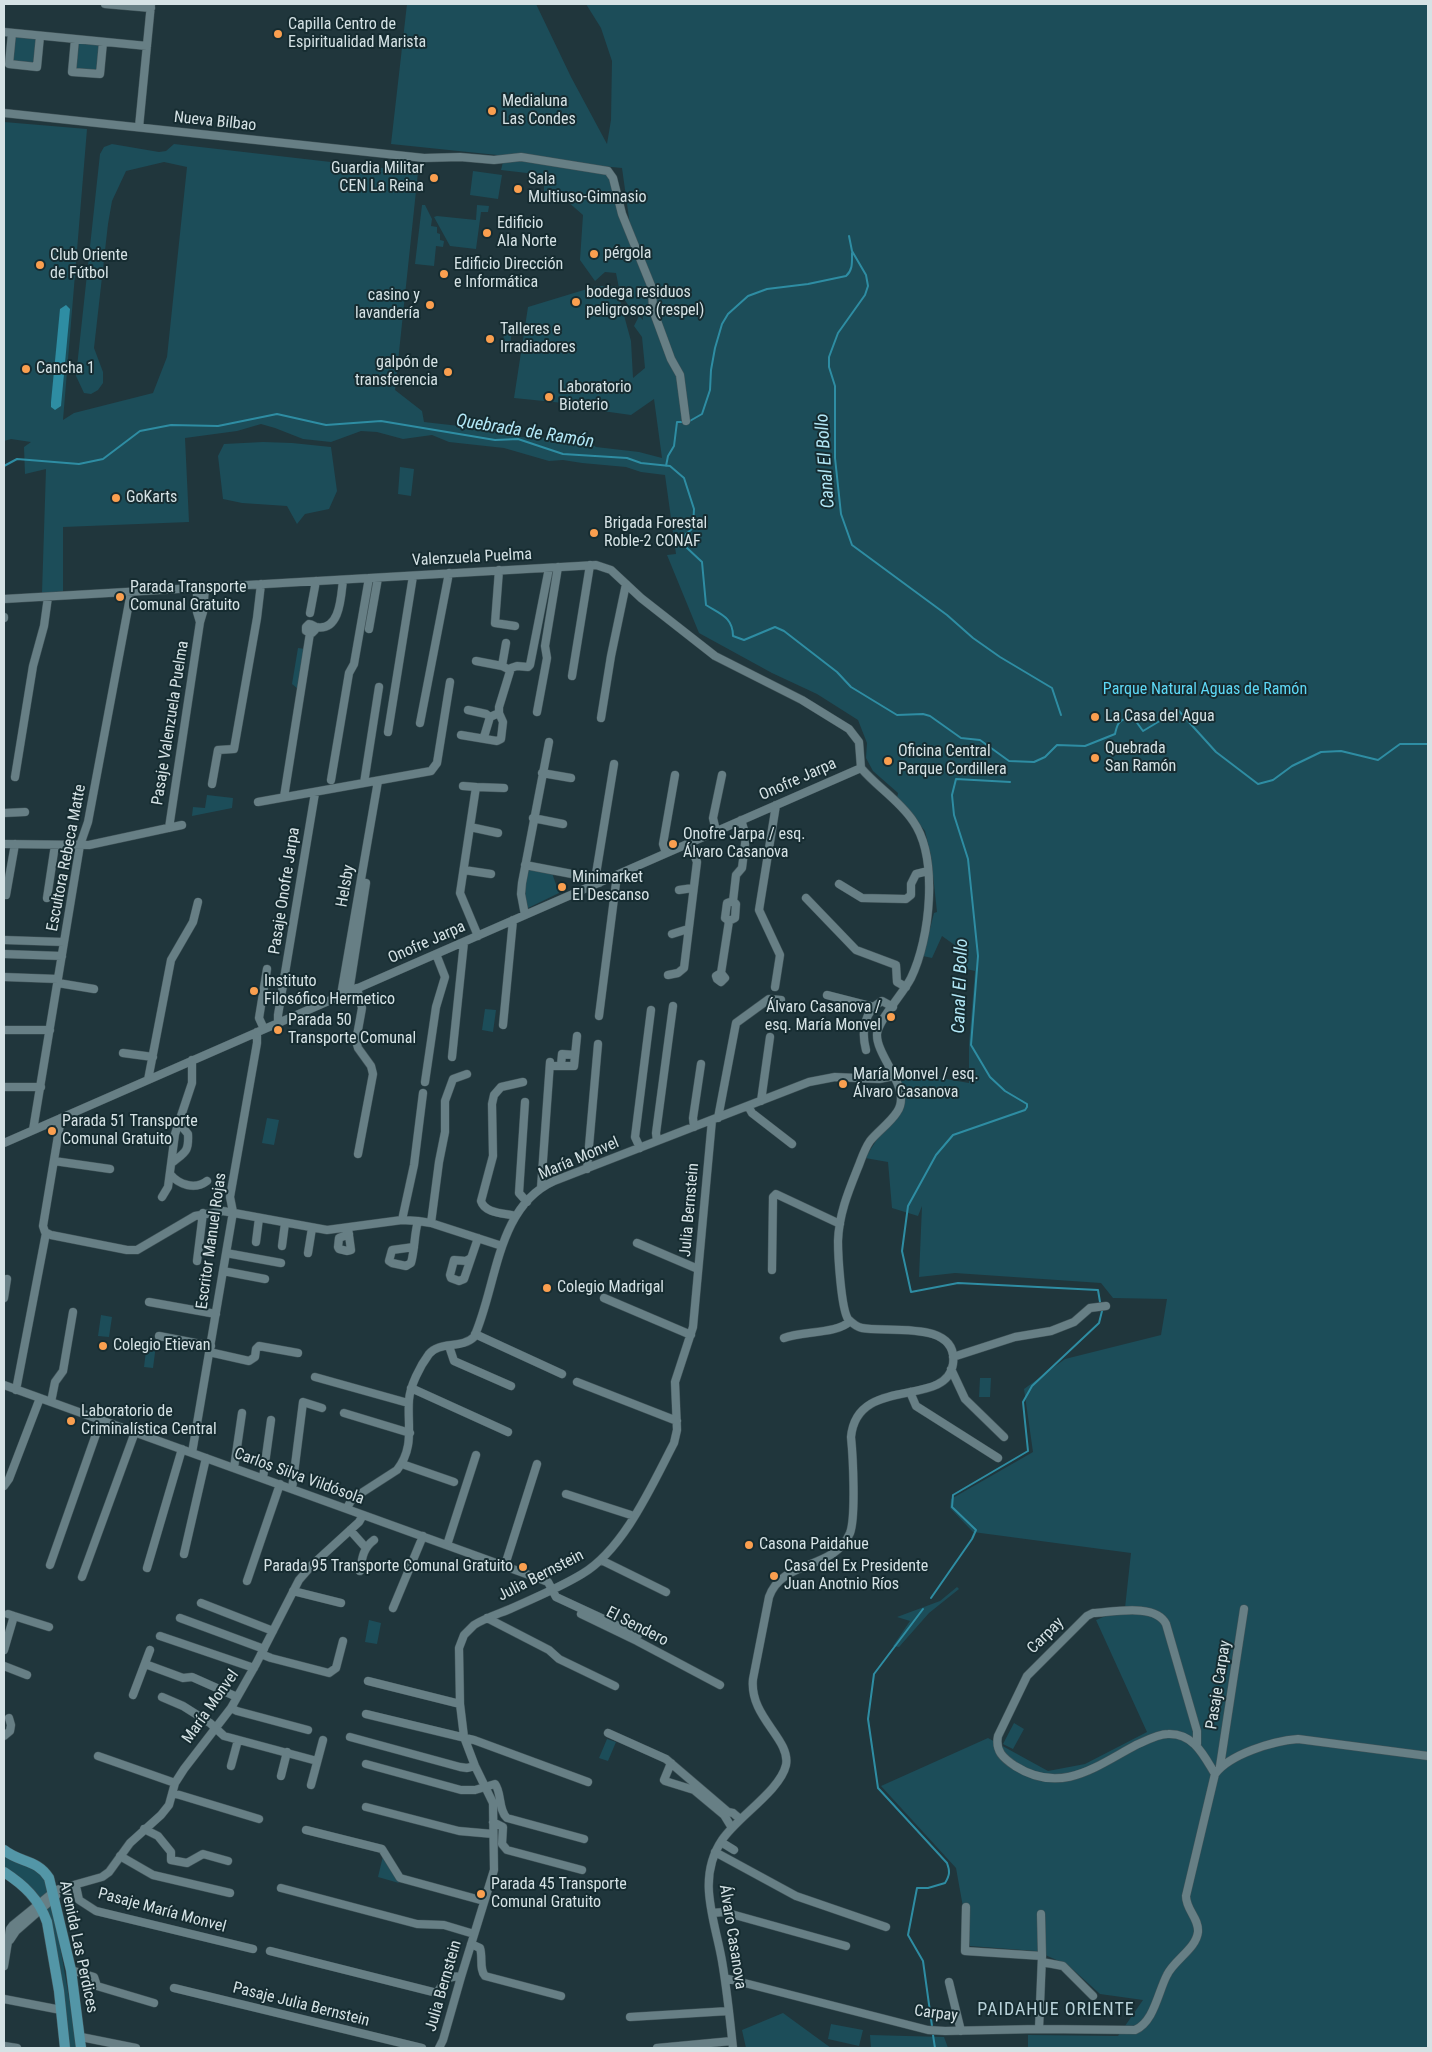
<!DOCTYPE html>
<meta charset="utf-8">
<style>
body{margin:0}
#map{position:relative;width:1432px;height:2052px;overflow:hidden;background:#20363c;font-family:"Roboto Condensed",sans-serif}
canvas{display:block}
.frame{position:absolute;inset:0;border:5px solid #d5e2e5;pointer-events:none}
</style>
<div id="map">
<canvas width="1432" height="2052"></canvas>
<div class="frame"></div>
</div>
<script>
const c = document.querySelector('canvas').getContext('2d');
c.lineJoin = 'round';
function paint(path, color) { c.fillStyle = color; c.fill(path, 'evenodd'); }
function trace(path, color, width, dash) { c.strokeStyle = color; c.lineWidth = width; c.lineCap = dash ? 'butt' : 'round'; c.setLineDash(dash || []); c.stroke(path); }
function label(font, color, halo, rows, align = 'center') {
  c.font = font + ' "Roboto Condensed",sans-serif'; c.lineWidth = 4; c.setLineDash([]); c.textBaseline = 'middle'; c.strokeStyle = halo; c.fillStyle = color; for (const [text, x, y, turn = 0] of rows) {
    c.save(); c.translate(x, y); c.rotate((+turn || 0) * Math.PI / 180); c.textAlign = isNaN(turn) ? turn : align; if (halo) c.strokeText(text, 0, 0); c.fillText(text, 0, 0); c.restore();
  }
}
paint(new Path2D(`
 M407,4H536L571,77L607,144L611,120L612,61L601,28L586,4H1428V2048H1028V2035L1118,2036L1143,2000L1100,1994L1068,1965L1036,1951L970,1946L956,1868L881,1786L988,1738L1048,1771L1085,1764L1147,1732L1096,1620L1125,1608L1131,1553L973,1532L950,1508L951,1499L1033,1452L1024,1389L1065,1359L1161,1335L1167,1299L1113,1298L1101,1283L955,1273L919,1277L922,1206L918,1216L892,1208L888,1162L865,1158L903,1099L899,1076L916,1074L969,1083V1044L975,971L958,967L956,946L942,936L932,958L923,956L934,913L937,912L931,856L925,831L897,798L898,793L873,771L866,758L867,743L858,720L817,694L772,673L699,633L667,555L676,554L665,475L641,472L626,467L582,463L563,460L549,461L504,448L449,442L432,435L403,439L377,432L361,431L331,442L303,439L275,428L261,424L237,431L185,438L189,522L63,527V592L42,593L46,469L25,474L24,447L31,442L11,439L4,441V122L87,129L63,420L74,413L153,393L167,357L187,167L164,162L126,171L112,201L108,224L94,348L103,372V383L98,390L91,394L84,393L76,376L100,154L104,147L112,144L159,152L166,151L174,144L418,172L395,390L422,411L424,422L468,427L521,437L585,439L596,447L639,452L662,458L654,399L631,415L595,410L593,406L514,398L528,307L597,286H616L631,341L633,378L645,368L642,337L634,326L639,316L643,320L642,309L633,312L620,293L616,273L605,272L595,281L580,260L583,215L567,201L544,193V175L501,170L503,162L525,161L526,158L391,144ZM601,166L622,168L633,247L610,176L602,173Z
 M15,36L36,37L34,64L13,62Z
 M78,43L100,45L97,73L76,71Z
 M473,171L502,175L498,199L470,195Z
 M422,205H425L432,219L431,226L437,227V233L440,234V240L444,241L443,247L436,246L434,266L415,264Z
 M477,205L489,206L488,212H481L476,249L450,246L434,217L437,216L476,220Z
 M505,327H512L510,350L502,349Z
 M263,442L292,443L331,447L337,491L329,509L305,514L297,524L287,506L242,503L223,499L218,456L224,444Z
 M400,467L414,469L411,496L398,494Z
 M298,648L305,649L298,689L292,684Z
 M207,795L233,798L232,808L192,816L193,807L205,808Z
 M527,867L552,873L559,893L528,908L524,893Z
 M485,1009L496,1010L493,1032L482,1030Z
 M267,1118L279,1120L274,1145L262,1143Z
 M101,1315L112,1317L109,1337L98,1336Z
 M147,1343L156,1345L153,1368L144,1367Z
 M980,1378H991L990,1397H979Z
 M957,1587L959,1589L929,1613L899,1647L893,1646L910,1621L897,1617L940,1601Z
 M369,1620L381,1623L377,1644L365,1642Z
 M1014,1723L1024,1729L1013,1749L1003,1744Z
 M607,1739L616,1742L608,1761L599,1758Z
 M4,1853L43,1870L53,1905L75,2033L76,2048H67L45,1911L4,1871Z
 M383,1856L399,1883L378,1877Z
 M783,2013L831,2048H746L742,2030Z
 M831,2024L863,2030L859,2046L828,2039Z
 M870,2035L944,2037L948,2048H871Z`), '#1c4d59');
paint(new Path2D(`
 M66,305L70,309L61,406L55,410L51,407V402L60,309Z`), '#2e8da3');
trace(new Path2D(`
 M849,236L852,251L866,275L868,286L865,295L838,333L829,357V367L835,386V458L841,514L852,545L947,615L973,638L1000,657L1052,688L1061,715
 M688,422L702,414L710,390L711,370L715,348L722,324L728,314L748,296L767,289L808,284L846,276C853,270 852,262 852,253
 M4,466L17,459L79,464L103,459L140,431L171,425L218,426L277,414L326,425L381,421L495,440L518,439L563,454L627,458L641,463L670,466L684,478L694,509L693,528L685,535L686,547L702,562L706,605C720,614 733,617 733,636L744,640L775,627L784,631L837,672L851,687L897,715L923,714L930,716L961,738L980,740L1009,761L1034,762L1045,757L1057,745L1085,746L1115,734C1117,725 1118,721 1127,718L1135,720L1143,731L1178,710L1216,752L1258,784L1273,780L1292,766L1321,752L1341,751L1378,760L1400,744H1428
 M666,466L668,456L674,446L677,422H683
 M1010,782L956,779L952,795L954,815L968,859L978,956L971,1045L990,1077L1005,1091L1027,1104V1107L1025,1110L953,1135L936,1155L908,1206L902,1251L911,1292L958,1283L1098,1290L1100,1302
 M931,1598L972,1539L976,1530L952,1507L953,1495L1028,1451L1023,1402L1032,1386L1099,1323L1102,1311
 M923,1609L874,1674L868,1719L878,1788L947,1863C950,1871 950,1875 945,1883L928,1888H917L908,1935L923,1961L932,2026
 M933,2035L935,2048`), '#2e8da3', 2);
const minor = new Path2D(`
 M105,4L151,8
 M4,32L147,46
 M12,33L9,64L37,67L40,36
 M75,39L72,72L100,74L103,42
 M4,113L424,158L460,157L494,160L521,157L608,171L613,178L622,214L652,288L653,310L671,359L680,375L686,421
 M139,127L151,4
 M499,570L495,623L515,626
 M197,588V612L200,622
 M4,599L596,565L611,570L641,598L715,656L802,700L849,729L859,742L861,768
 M310,613L316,581
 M4,617V618
 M315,627V630L312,633L306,631V627L309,624C312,624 314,626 316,627C341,632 341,594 343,580
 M369,629L378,578
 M476,661L502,666L510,670
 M502,666L506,643
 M572,676L590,565
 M468,710L486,714L490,717
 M537,712L547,658L545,646L558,567
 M601,718L611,656L626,584
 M420,723L449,573
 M388,732L413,576
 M461,735L497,741L501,739L503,722L499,713V707L511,668L517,666L528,667L530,665L549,568
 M484,737L490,717L499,713
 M542,773L571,778
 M15,777L33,666L44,626L48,597
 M331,780L349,673L354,664L369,578
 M364,783L379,687
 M212,784L218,750L234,749L257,618L261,584
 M463,786L476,787
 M284,797L310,633
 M258,802L431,771L437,763L450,682
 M4,813L25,812
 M533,818L563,824
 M470,827L498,833
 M169,828L200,622L203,612L205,588
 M716,831L713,818L722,775
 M4,844L89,845L182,825
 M666,853L663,844L675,775
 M525,865L572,874
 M464,870L491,874
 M599,883L596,874L614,764
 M839,884L862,898L906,899L911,895V884L916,874L928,871
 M679,890L693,888
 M6,895L15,844
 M47,898L55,845
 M806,898L856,950L896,965L897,982L906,987
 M525,915L521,894L522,883L549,742
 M729,921L725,918L727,903L733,901
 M672,934L688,929
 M478,936L460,893L476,787L504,788
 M4,940L64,942
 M4,954L62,956
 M721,973L725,978L721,982L717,979L716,976L721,973L729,921L735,918L736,904L733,901L736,875L742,868L746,836L741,820
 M668,975L678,973L684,968L697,862L690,843
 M4,977L58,979
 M58,983L94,989
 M775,987L780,955L759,910L776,805
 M357,988L362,1008L356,1041L358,1048L371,1066L373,1074L358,1154
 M349,992L366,883
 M341,995L378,781
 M827,995L874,1007
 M599,1016L617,875
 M278,1023V1015L315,793
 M503,1025L513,920
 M264,1029L259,1018L267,969
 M4,1030H50
 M866,1050C861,1031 864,1011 882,1001L893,1007
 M123,1053L153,1057
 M452,1057L464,942
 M561,1065L562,1054L575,1055
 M550,1066H574L577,1036
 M148,1080L171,960L193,922L198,902
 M425,1082L436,1007L445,977L436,954
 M4,1087H41
 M761,1101L770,1037
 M525,1102L519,1193L527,1202
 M748,1106L752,1113L792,1144
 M61,1118L43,1226L45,1232L51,1235L127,1250H137L195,1216L223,1211L327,1230L402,1220L418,1221L431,1223L502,1246
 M718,1118L736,1023L769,999L781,1000
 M694,1127L693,1118L701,1064
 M33,1130L80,845L88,822L131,592
 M657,1141L656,1133L673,1006
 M4,1143L861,768
 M640,1148L635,1137L651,1010
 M54,1161L110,1169
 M173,1162C185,1152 189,1152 188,1134L179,1123
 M587,1169L598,1044
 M170,1174C179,1185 195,1190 207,1181
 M541,1188L550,1062
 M162,1197L168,1187L175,1134L192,1083V1060
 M516,1216C505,1213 485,1214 481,1201L493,1156L492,1104L494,1095L501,1087L523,1082
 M402,1220L414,1165L423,1093
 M431,1223L439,1162L445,1132V1101L453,1079L467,1074
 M348,1228L351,1250L347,1251L339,1249L338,1247L339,1238L349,1234
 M256,1242L259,1218
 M637,1243L698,1269
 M282,1246L285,1223
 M414,1247L392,1250L389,1261L392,1263L406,1266L411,1263C415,1249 414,1235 418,1221
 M226,1253L281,1263
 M308,1253L312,1228
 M471,1258L466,1261L454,1260L450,1275L451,1278L459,1281L464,1279L478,1238
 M197,1261L203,1213
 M772,1270L773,1197L776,1194L840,1224
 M223,1271L265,1279
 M4,1298L7,1279
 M604,1298L691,1335
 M149,1302L216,1314
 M475,1334L562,1374
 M159,1336L211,1346
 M784,1338C802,1331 838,1334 850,1321
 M449,1346L454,1361L511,1386
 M209,1352L249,1361L255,1357L256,1349L259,1346L298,1353
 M953,1357L1015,1337L1051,1331L1074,1322L1090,1308L1106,1306
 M951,1369L965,1399L1004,1437
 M315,1377L408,1403
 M577,1382L677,1421
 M4,1385L543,1580L548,1582L556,1597L638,1635
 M411,1388L508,1432
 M16,1390L46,1233
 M910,1392L916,1406L998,1458
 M51,1402L55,1382L63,1371L73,1312
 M344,1413L410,1433
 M192,1453L233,1212L230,1197L257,1043V1032
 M402,1464L454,1482
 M234,1468L242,1413
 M263,1478L271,1420
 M4,1486L9,1479L40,1398
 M292,1489L303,1402L322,1408
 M566,1494L634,1516
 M347,1508L352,1499L397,1470C415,1447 407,1425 409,1400C410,1386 420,1366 429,1354C439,1341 462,1349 474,1337C497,1287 496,1207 554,1181L809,1082L835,1077L879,1079L894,1076
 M350,1530L366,1548
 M447,1545L476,1455
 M184,1554L206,1458
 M601,1560L666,1592
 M50,1565L101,1420
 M505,1565L537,1464
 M147,1568L182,1449
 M360,1571C362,1558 363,1548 374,1540
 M82,1577L135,1432
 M247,1581L280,1484
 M293,1591L341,1603
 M201,1603L273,1631
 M393,1608L423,1536
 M581,1614L637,1641L720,1685
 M14,1616L49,1627
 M180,1618L264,1649
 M487,1618L549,1650L559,1659L615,1686
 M160,1636L254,1668
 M4,1650L14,1616L8,1614
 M261,1654L271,1658L329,1673L336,1668L343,1641
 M145,1664L183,1678L192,1677L237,1697
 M4,1666L27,1675
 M368,1681L460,1704
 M133,1695L150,1650
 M162,1697L183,1706L210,1723L224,1736L317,1761
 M231,1708L237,1711L308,1730
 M366,1714L474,1740L588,1782
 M608,1733L666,1759L728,1812L733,1813L740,1819
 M4,1736L10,1731L11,1725L9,1718
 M350,1737L460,1767L467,1768L475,1766
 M1197,1744V1731L1166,1624C1156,1603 1113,1612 1093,1613L1087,1616L1027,1676L998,1736C995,1751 1003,1758 1015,1766C1061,1795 1095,1767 1136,1745C1145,1741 1158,1734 1168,1734C1194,1733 1204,1756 1215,1774
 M98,1756L175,1783
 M671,1763L664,1780L665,1781L694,1790L724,1815L732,1828
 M366,1764L461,1790H475L495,1784C502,1793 498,1810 507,1818L584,1839
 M231,1766L238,1740
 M1220,1766L1244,1609
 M281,1776L287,1752
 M311,1785L323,1740
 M173,1793L259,1819
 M366,1807L459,1831L493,1834
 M493,1822L503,1827L502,1844L507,1850L582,1870
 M144,1829L158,1836L171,1852V1860L187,1863L203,1854L228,1861
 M306,1830L382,1849L400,1878L484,1901
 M721,1842L734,1850
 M715,1852L796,1896L886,1927
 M120,1856L153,1875L230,1893
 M76,1886L79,1900L96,1911L253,1949
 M281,1888L417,1924L444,1925L474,1934
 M966,1907L965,1951L1042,1956L1039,2029
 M712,1913L724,1912L846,1946
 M1041,1914L1042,1956
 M10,1940L16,1931L56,1896
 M471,1944L480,1948C483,1957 479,1969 485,1976L561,1996
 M270,1951L437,1993C443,1983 448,1974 461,1977
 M1042,1962L1063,1966L1093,1996
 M4,1966L10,1929L13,1925L56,1890L102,1877L109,1872L130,1843L161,1815L169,1805L175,1783L184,1769L231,1708L256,1664L299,1580L312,1565L359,1522L363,1515
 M71,1970L94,1977L97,1986L154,2003
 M725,1978L928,2030L945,2031L1039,2029L1135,2030C1154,2022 1158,1992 1167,1975C1174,1960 1196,1949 1198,1932C1199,1918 1186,1910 1186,1896L1215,1774C1230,1754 1273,1741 1298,1739L1428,1756
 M949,1982L961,2031
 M174,1988L422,2048
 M4,1999L61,2010
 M630,2017L729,2011
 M81,2037L136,2048
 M4,2046L17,2048
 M439,2048L443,2040L461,1977L494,1870L493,1803L475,1766L464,1737L460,1704L459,1648L464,1635L474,1625C485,1618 498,1614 510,1609C534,1598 559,1588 582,1574C624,1549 652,1485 674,1443L677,1430L675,1382L693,1327L712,1120
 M657,2048L732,2041
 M733,2048C730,2019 727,1990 722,1961C715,1920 696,1879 722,1840C737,1817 780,1791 786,1765C791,1739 749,1717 753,1679L769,1597C782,1559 834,1571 850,1533C856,1517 853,1457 851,1437C857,1374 946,1409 953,1364C959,1319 886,1333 862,1328C857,1327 852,1323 848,1319C841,1308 838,1255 838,1241C839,1213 849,1190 859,1165C862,1157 865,1148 870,1141C878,1131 890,1123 897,1112C913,1089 876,1057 877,1034C878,1020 903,994 911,978C930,939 939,858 913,821C899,800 877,787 861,768`);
const major = new Path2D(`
 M4,1850C20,1863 37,1859 49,1878L71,1970L81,2048
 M4,1872C24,1885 39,1899 47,1922L59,1991L65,2048`);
trace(minor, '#415459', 9);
trace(major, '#415459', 11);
trace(minor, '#677f85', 8);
trace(major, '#5396a7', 10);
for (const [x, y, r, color] of [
 [278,34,5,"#fa9f4f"],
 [492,111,5,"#fa9f4f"],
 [434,178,5,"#fa9f4f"],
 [518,189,5,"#fa9f4f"],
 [487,233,5,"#fa9f4f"],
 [594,254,5,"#fa9f4f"],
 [40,265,5,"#fa9f4f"],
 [444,274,5,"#fa9f4f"],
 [576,302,5,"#fa9f4f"],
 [430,305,5,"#fa9f4f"],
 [490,339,5,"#fa9f4f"],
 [26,369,5,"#fa9f4f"],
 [448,372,5,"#fa9f4f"],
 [549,397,5,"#fa9f4f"],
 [116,498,5,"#fa9f4f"],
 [594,533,5,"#fa9f4f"],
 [120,597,5,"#fa9f4f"],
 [1095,717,5,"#fa9f4f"],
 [1095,758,5,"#fa9f4f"],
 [888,761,5,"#fa9f4f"],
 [673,844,5,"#fa9f4f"],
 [562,887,5,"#fa9f4f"],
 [254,991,5,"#fa9f4f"],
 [891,1017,5,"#fa9f4f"],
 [278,1030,5,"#fa9f4f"],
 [843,1084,5,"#fa9f4f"],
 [52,1131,5,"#fa9f4f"],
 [547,1288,5,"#fa9f4f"],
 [103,1346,5,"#fa9f4f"],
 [71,1421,5,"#fa9f4f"],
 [749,1545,5,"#fa9f4f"],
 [523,1567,5,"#fa9f4f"],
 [774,1576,5,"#fa9f4f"],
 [481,1894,5,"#fa9f4f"]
]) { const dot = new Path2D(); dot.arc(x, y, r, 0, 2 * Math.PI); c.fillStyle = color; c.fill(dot); trace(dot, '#162c31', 2); }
label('16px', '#d5e2e5', '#162c31', [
 ["Capilla Centro de",288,25],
 ["Espiritualidad Marista",288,43],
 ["Medialuna",502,102],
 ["Las Condes",502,120],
 ["Guardia Militar",424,169,"right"],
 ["CEN La Reina",424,187,"right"],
 ["Sala",528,180],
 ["Multiuso-Gimnasio",528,198],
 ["Edificio",497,224],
 ["Ala Norte",497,242],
 ["pérgola",604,254],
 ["Club Oriente",50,256],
 ["de Fútbol",50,274],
 ["Edificio Dirección",454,265],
 ["e Informática",454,283],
 ["bodega residuos",586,293],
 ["peligrosos (respel)",586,311],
 ["casino y",420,296,"right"],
 ["lavandería",420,314,"right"],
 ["Talleres e",500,330],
 ["Irradiadores",500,348],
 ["galpón de",438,363,"right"],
 ["transferencia",438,381,"right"],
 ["Cancha 1",36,369],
 ["Laboratorio",559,388],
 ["Bioterio",559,406],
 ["GoKarts",126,498],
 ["Brigada Forestal",604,524],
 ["Roble-2 CONAF",604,542],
 ["Parada Transporte",130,588],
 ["Comunal Gratuito",130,606],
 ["La Casa del Agua",1105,717],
 ["Quebrada",1105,749],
 ["San Ramón",1105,767],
 ["Oficina Central",898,752],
 ["Parque Cordillera",898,770],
 ["Onofre Jarpa / esq.",683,835],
 ["Álvaro Casanova",683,853],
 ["Minimarket",572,878],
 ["El Descanso",572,896],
 ["Instituto",264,982],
 ["Filosófico Hermetico",264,1000],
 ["Álvaro Casanova /",881,1008,"right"],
 ["esq. María Monvel",881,1026,"right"],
 ["Parada 50",288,1021],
 ["Transporte Comunal",288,1039],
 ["María Monvel / esq.",853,1075],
 ["Álvaro Casanova",853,1093],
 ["Parada 51 Transporte",62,1122],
 ["Comunal Gratuito",62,1140],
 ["Colegio Madrigal",557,1288],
 ["Colegio Etievan",113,1346],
 ["Laboratorio de",81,1412],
 ["Criminalística Central",81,1430],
 ["Casona Paidahue",759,1545],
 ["Parada 95 Transporte Comunal Gratuito",513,1567,"right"],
 ["Casa del Ex Presidente",784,1567],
 ["Juan Anotnio Ríos",784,1585],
 ["Parada 45 Transporte",491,1885],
 ["Comunal Gratuito",491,1903]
], 'left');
label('16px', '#d5e2e5', '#162c31', [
 ["Nueva Bilbao",215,122,6],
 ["Valenzuela Puelma",472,558,-3],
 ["Pasaje Valenzuela Puelma",171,723,-81],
 ["Onofre Jarpa",798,780,-24],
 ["Escultora Rebeca Matte",67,858,-79],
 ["Helsby",346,886,-80],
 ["Pasaje Onofre Jarpa",285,891,-81],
 ["Onofre Jarpa",427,943,-24],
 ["María Monvel",579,1159,-23],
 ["Julia Bernstein",690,1210,-85],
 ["Escritor Manuel Rojas",212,1241,-82],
 ["Carlos Silva Vildósola",299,1477,20],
 ["Julia Bernstein",541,1576,-27],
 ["El Sendero",637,1627,27],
 ["Carpay",1046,1636,-45],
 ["Pasaje Carpay",1219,1685,-81],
 ["María Monvel",211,1707,-55],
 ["Pasaje María Monvel",162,1911,15],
 ["Álvaro Casanova",732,1937,81],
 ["Avenida Las Perdices",78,1947,78],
 ["Julia Bernstein",444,1986,-74],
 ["Pasaje Julia Bernstein",301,2005,14],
 ["Carpay",936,2014,7]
]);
label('16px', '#5ed9f7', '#162c31', [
 ["Parque Natural Aguas de Ramón",1205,690]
]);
label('italic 18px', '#b2e7f6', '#162c31', [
 ["Quebrada de Ramón",525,432,9],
 ["Canal El Bollo",826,461,-94],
 ["Canal El Bollo",961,986,-88]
]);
c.letterSpacing = '1px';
label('18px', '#b7d1d8', '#162c31', [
 ["PAIDAHUE ORIENTE",1056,2010]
]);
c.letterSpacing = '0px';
</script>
